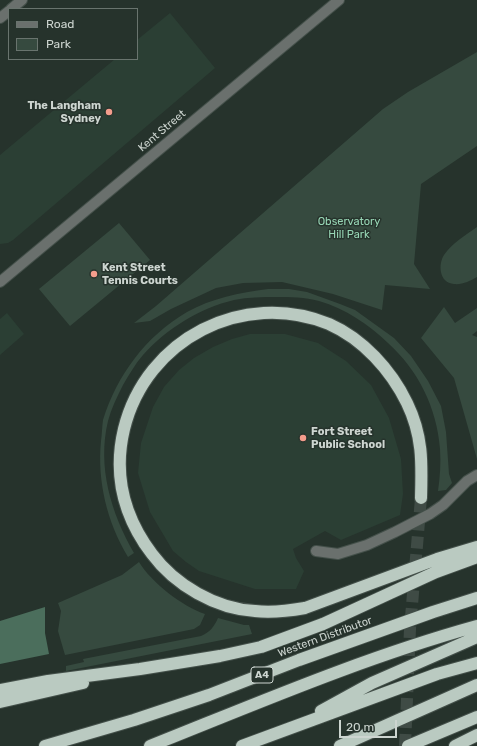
<!DOCTYPE html>
<style>
body{margin:0}
#map{position:relative;width:477px;height:746px;overflow:hidden;background:#26332c;font-family:Rubik,sans-serif}
canvas{display:block}
.legend{position:absolute;left:8px;top:8px;width:130px;height:52px;box-sizing:border-box;background:#26332c;border:1px solid #69746e;margin:0;padding:5px 7px;list-style:none;font-size:12px;color:#cdd5d0}
.legend li{display:flex;align-items:center;gap:8px;height:20px}
.legend b{width:20px;border:1px solid #69746e}
.scale{position:absolute;left:339px;top:720px;width:58px;height:18px;box-sizing:border-box;border:2px solid #cdd5d0;border-top:0;padding-left:5px;font-size:12px;line-height:14px;white-space:nowrap;color:#cdd5d0;-webkit-text-stroke:3px #26332c;paint-order:stroke}
</style>
<div id="map">
<canvas width="477" height="746"></canvas>
<ul class="legend">
<li><b style="height:5px;background:#6a706d"></b>Road</li>
<li><b style="height:11px;background:#364a3f"></b>Park</li>
</ul>
<div class="scale">20 m</div>
</div>
<script>
const c = document.querySelector('canvas').getContext('2d');
c.lineJoin = 'round';
function paint(path, color) { c.fillStyle = color; c.fill(path, 'evenodd'); }
function trace(path, color, width, dash) { c.strokeStyle = color; c.lineWidth = width; c.lineCap = dash ? 'butt' : 'round'; c.setLineDash(dash || []); c.stroke(path); }
function label(font, color, halo, rows, align = 'center') {
  c.font = font + ' Rubik,sans-serif'; c.lineWidth = 3; c.setLineDash([]); c.textBaseline = 'middle'; c.strokeStyle = halo; c.fillStyle = color; for (const [text, x, y, turn = 0] of rows) {
    c.save(); c.translate(x, y); c.rotate((+turn || 0) * Math.PI / 180); c.textAlign = isNaN(turn) ? turn : align; if (halo) c.strokeText(text, 0, 0); c.fillText(text, 0, 0); c.restore();
  }
}
paint(new Path2D(`
 M170,13L215,68L13,240L8,243L0,244V155L115,59H137V40Z
 M7,313L24,334L0,355V319Z
 M250,334H285L318,343L346,361L371,385L389,418L401,459L403,494L400,515L341,540L325,531L293,549L296,558L304,571L296,589H255L199,571L186,562L173,551L150,512L138,473L141,443L153,407L164,387L179,370L194,358L213,347L232,339Z`), '#2b3f34');
paint(new Path2D(`
 M477,52V146L421,184L414,264L430,289L385,285L382,310L333,294L282,282L243,283L216,288L171,309L150,321L134,323L156,306L383,109L408,92Z
 M119,223L150,260L70,326L39,289Z
 M477,227V277C470,281 462,285 454,284C439,283 438,264 444,255C452,243 466,235 477,227Z
 M268,289H289L307,292L340,304L355,310L394,338L411,356L428,381L441,406L446,432L449,474L452,483L446,490L438,491C440,477 441,463 440,449C437,408 418,370 388,343C368,324 346,309 319,301C305,297 290,297 276,297C262,297 248,297 234,300C200,308 166,329 143,355C135,364 129,375 123,385C117,397 111,409 108,421C97,467 111,513 134,553L128,557C107,522 97,481 101,441C102,434 102,427 103,420C117,375 146,336 187,312C212,298 239,293 268,289Z
 M444,307L455,323L477,308V331L472,335L477,337V459L454,378L421,338Z
 M139,562C151,582 183,607 205,614L200,625L194,629L65,655L58,631L61,611L58,603L122,575Z
 M218,618L244,625H249L252,634L66,671V666L84,662L83,659L201,636C210,632 214,627 218,618Z`), '#364a3f');
paint(new Path2D(`
 M45,607V633L49,654L0,664V621Z`), '#4b6e5c');
trace(new Path2D(`
 M405,746L410,629L421,498`), '#3f4b45', 12, [12, 6]);
const minor = new Path2D(`
 M11,9L22,0
 M0,18L9,11
 M0,282L339,0
 M316,551L338,554L367,545L395,532L430,514L443,505L467,481L477,475`);
const highway = new Path2D(`
 M421,498C422,463 423,436 407,403C391,370 363,339 329,324C243,289 146,339 124,429C113,475 124,517 152,554C175,585 216,609 255,611C271,613 288,611 305,608L437,559L477,547
 M0,690L48,681L140,669L220,656L261,647L323,624L436,572L477,557
 M0,702L83,683
 M321,711L372,683L477,637
 M45,746L134,720L209,695L299,660L433,612L477,598
 M150,746C258,703 365,657 477,626
 M242,746L437,674L477,663
 M340,746L477,685
 M408,746L477,717
 M455,746L477,735`);
trace(minor, '#44504a', 12);
trace(highway, '#44504a', 14);
trace(minor, '#6a706d', 10);
trace(highway, '#bacac1', 12);
for (const [x, y, r, color] of [
 [109,112,4,"#f49d8c"],
 [94,274,4,"#f49d8c"],
 [303,438,4,"#f49d8c"]
]) { const dot = new Path2D(); dot.arc(x, y, r, 0, 2 * Math.PI); c.fillStyle = color; c.fill(dot); trace(dot, '#26332c', 1.5); }
for (const [x, y, w] of [
 [262,675,22]
]) { const box = new Path2D(); box.roundRect(x - w / 2, y - 8, w, 16, 3); c.fillStyle = '#26332c'; c.fill(box); trace(box, '#cdd5d0', 1); }
label('bold 10px', '#cdd5d0', null, [
 ["A4",262,675]
]);
label('bold 11px', '#cdd5d0', '#26332c', [
 ["The Langham",101,106,"right"],
 ["Sydney",101,119,"right"],
 ["Kent Street",102,268],
 ["Tennis Courts",102,281],
 ["Fort Street",311,432],
 ["Public School",311,445]
], 'left');
label('11px', '#cdd5d0', '#26332c', [
 ["Kent Street",162,131,-40],
 ["Western Distributor",325,637,-20]
]);
label('11px', '#98d7b6', '#26332c', [
 ["Observatory",349,222],
 ["Hill Park",349,235]
]);
</script>
